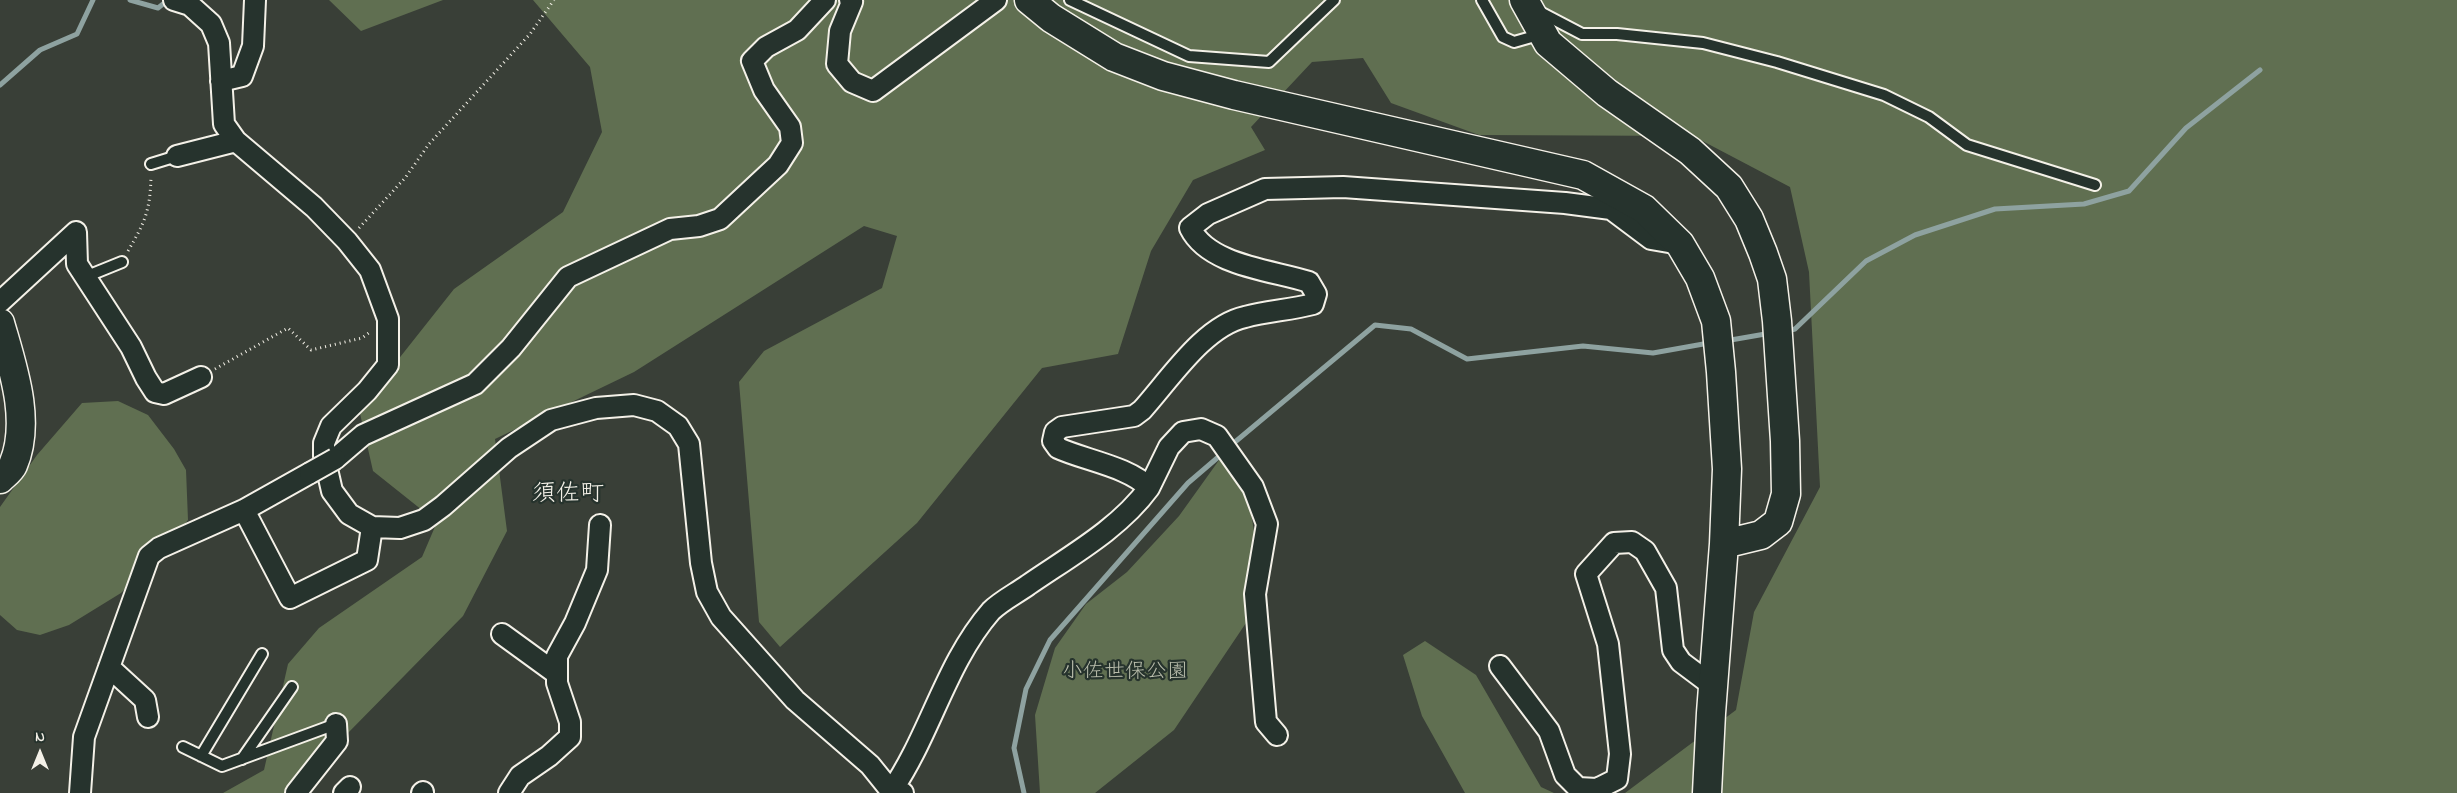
<!DOCTYPE html>
<meta charset="utf-8">
<style>
body{margin:0}
#map{position:relative;width:2457px;height:793px;overflow:hidden;background:#393f37;font-family:"Indie Flower",sans-serif}
canvas{display:block}
.north{position:absolute;left:15px;top:728px;width:50px;height:50px;-webkit-text-stroke:4px #26332d;paint-order:stroke;rotate:0deg;font-size:14px;font-weight:700;line-height:20px;text-align:center;color:#f4f1e8}
.north::after{content:'';display:block;margin:auto;width:18px;height:22px;background:#f4f1e8;clip-path:polygon(50% 0,100% 100%,50% 72%,0 100%)}
</style>
<div id="map">
<canvas width="2457" height="793"></canvas>
<div class="north">N</div>
</div>
<script>
const c = document.querySelector('canvas').getContext('2d');
c.lineJoin = 'round';
function paint(path, color) { c.fillStyle = color; c.fill(path, 'evenodd'); }
function trace(path, color, width, dash) { c.strokeStyle = color; c.lineWidth = width; c.lineCap = dash ? 'butt' : 'round'; c.setLineDash(dash || []); c.stroke(path); }
function label(font, color, halo, rows, align = 'center') {
  c.font = font + ' "Indie Flower","Klee One",sans-serif'; c.lineWidth = 4.5; c.setLineDash([]); c.textBaseline = 'middle'; c.strokeStyle = halo; c.fillStyle = color; for (const [text, x, y, turn = 0] of rows) {
    c.save(); c.translate(x, y); c.rotate((+turn || 0) * Math.PI / 180); c.textAlign = isNaN(turn) ? turn : align; if (halo) c.strokeText(text, 0, 0); c.fillText(text, 0, 0); c.restore();
  }
}
paint(new Path2D(`
 M329,0H443L361,31Z
 M533,0H2457V793H1625L1736,710L1754,612L1820,487L1809,272L1790,187L1693,136L1479,135L1391,103L1363,58L1312,62L1251,127L1265,150L1193,180L1151,251L1118,354L1042,368L917,523L780,647L759,622L739,382L764,351L882,288L897,236L864,226L634,372L495,439L507,531L463,616L289,793H223L264,770L288,664L319,628L422,557L437,522L373,471L359,409L454,289L563,212L602,132L590,67Z
 M118,401L148,415L174,449L186,470L188,520L166,548L121,593L69,625L40,635L17,630L0,615V507L37,455L82,403Z
 M1222,456L1248,494L1256,544L1248,620L1174,730L1095,793H1040L1035,715L1055,648L1086,604L1127,572L1179,516Z
 M1425,641L1476,675L1541,787L1554,793H1465L1422,716L1403,655Z`), '#606f51');
trace(new Path2D(`
 M130,0L158,8L168,0
 M0,85L40,50L77,34L93,0
 M1787,331L1795,329L1866,261L1915,235L1995,209L2084,204L2129,191L2186,128L2260,70
 M1725,341L1771,333
 M1229,447L1375,325L1411,329L1467,359L1583,346L1653,353L1709,343
 M1024,793L1014,748L1026,689L1050,640L1188,483L1223,453`), '#8ea2a0', 5);
const lane = new Path2D(`
 M1070,0L1189,56L1269,62L1334,0
 M1482,0L1503,37L1514,42L1542,34
 M1538,11L1582,34H1617L1703,43L1777,62L1884,95L1929,117L1967,145L2095,185
 M151,164L177,156
 M85,277L122,262
 M183,747L222,766L336,724
 M201,756L262,654
 M242,759L292,687`);
const street = new Path2D(`
 M174,0L190,5L211,24L219,43L224,124L236,141L314,207L347,241L370,270L388,319V365L367,391L331,426L324,443V456L332,491L349,514L372,527L400,528L424,520L443,506L509,448L551,420L596,408L634,405L657,411L678,426L689,444L701,563L707,592L721,617L795,700L870,765L891,791L903,793
 M850,0L852,2L840,31L837,64L852,82L873,91L996,0
 M221,81L242,76L253,46L255,0
 M177,156L236,141
 M0,302L76,232L77,264L131,347L146,378L155,392L164,394L201,377
 M335,459L363,435L475,384L511,348L568,277L670,229L699,226L720,219L778,165L792,143L790,127L764,90L752,61L766,47L797,30L825,0
 M1149,488L1169,447L1183,432L1201,429L1217,436L1253,487L1267,524L1255,594L1266,722L1277,735
 M244,510L290,598L367,560L372,527
 M502,634L557,674
 M1500,666L1549,731L1565,775L1578,788L1597,789L1617,779L1620,754L1608,644L1586,574L1614,543L1632,542L1645,551L1666,588L1673,650L1681,662L1713,686
 M109,667L145,700L148,717
 M80,793L84,737L149,556L159,548L244,510L310,473
 M296,793L337,741L336,724
 M344,793L350,787
 M422,793L423,792
 M509,793L520,776L549,756L570,737V722L557,683V656L575,623L597,570L600,525
 M890,793C930,736 945,664 991,611C1001,601 1017,593 1028,585C1070,556 1119,529 1149,488C1130,467 1084,460 1058,448L1053,441L1055,432L1062,427L1134,416L1142,410C1170,379 1204,326 1245,317C1267,311 1290,310 1313,304L1316,294L1309,282C1272,270 1209,266 1190,228L1208,214L1265,189L1343,187L1565,203L1611,209L1651,239L1680,244`);
const secondary = new Path2D(`
 M1029,0L1051,18L1114,57L1163,76L1234,95L1583,175L1644,209L1680,244L1700,278L1716,321L1721,372L1727,469L1724,544L1711,713L1707,793
 M1524,0L1548,43L1607,93L1690,151L1729,187L1749,219L1763,253L1772,279L1777,321L1785,441L1786,494L1778,522L1761,535L1724,544
 M0,323C12,365 32,421 13,465C11,470 4,475 0,479`);
trace(lane, '#f4f1e8', 14);
trace(street, '#f4f1e8', 24);
trace(secondary, '#f4f1e8', 31);
trace(new Path2D(`
 M359,228L405,178L429,144L530,34L554,0
 M128,251C145,222 150,211 151,177
 M215,369L288,328L311,350L362,338L370,332`), '#f4f1e8', 3, [1, 4]);
trace(lane, '#26332d', 10);
trace(street, '#26332d', 20);
trace(secondary, '#26332d', 28);
const streetBridge = new Path2D(`
 M310,473L335,459`);
trace(streetBridge, '#f4f1e8', 24, []);
trace(streetBridge, '#26332d', 20);
label('21px', '#b9bdac', '#26332d', [
 ["小佐世保公園",1125,674]
]);
label('24px', '#f4f1e8', '#26332d', [
 ["須佐町",568,496]
]);
</script>
